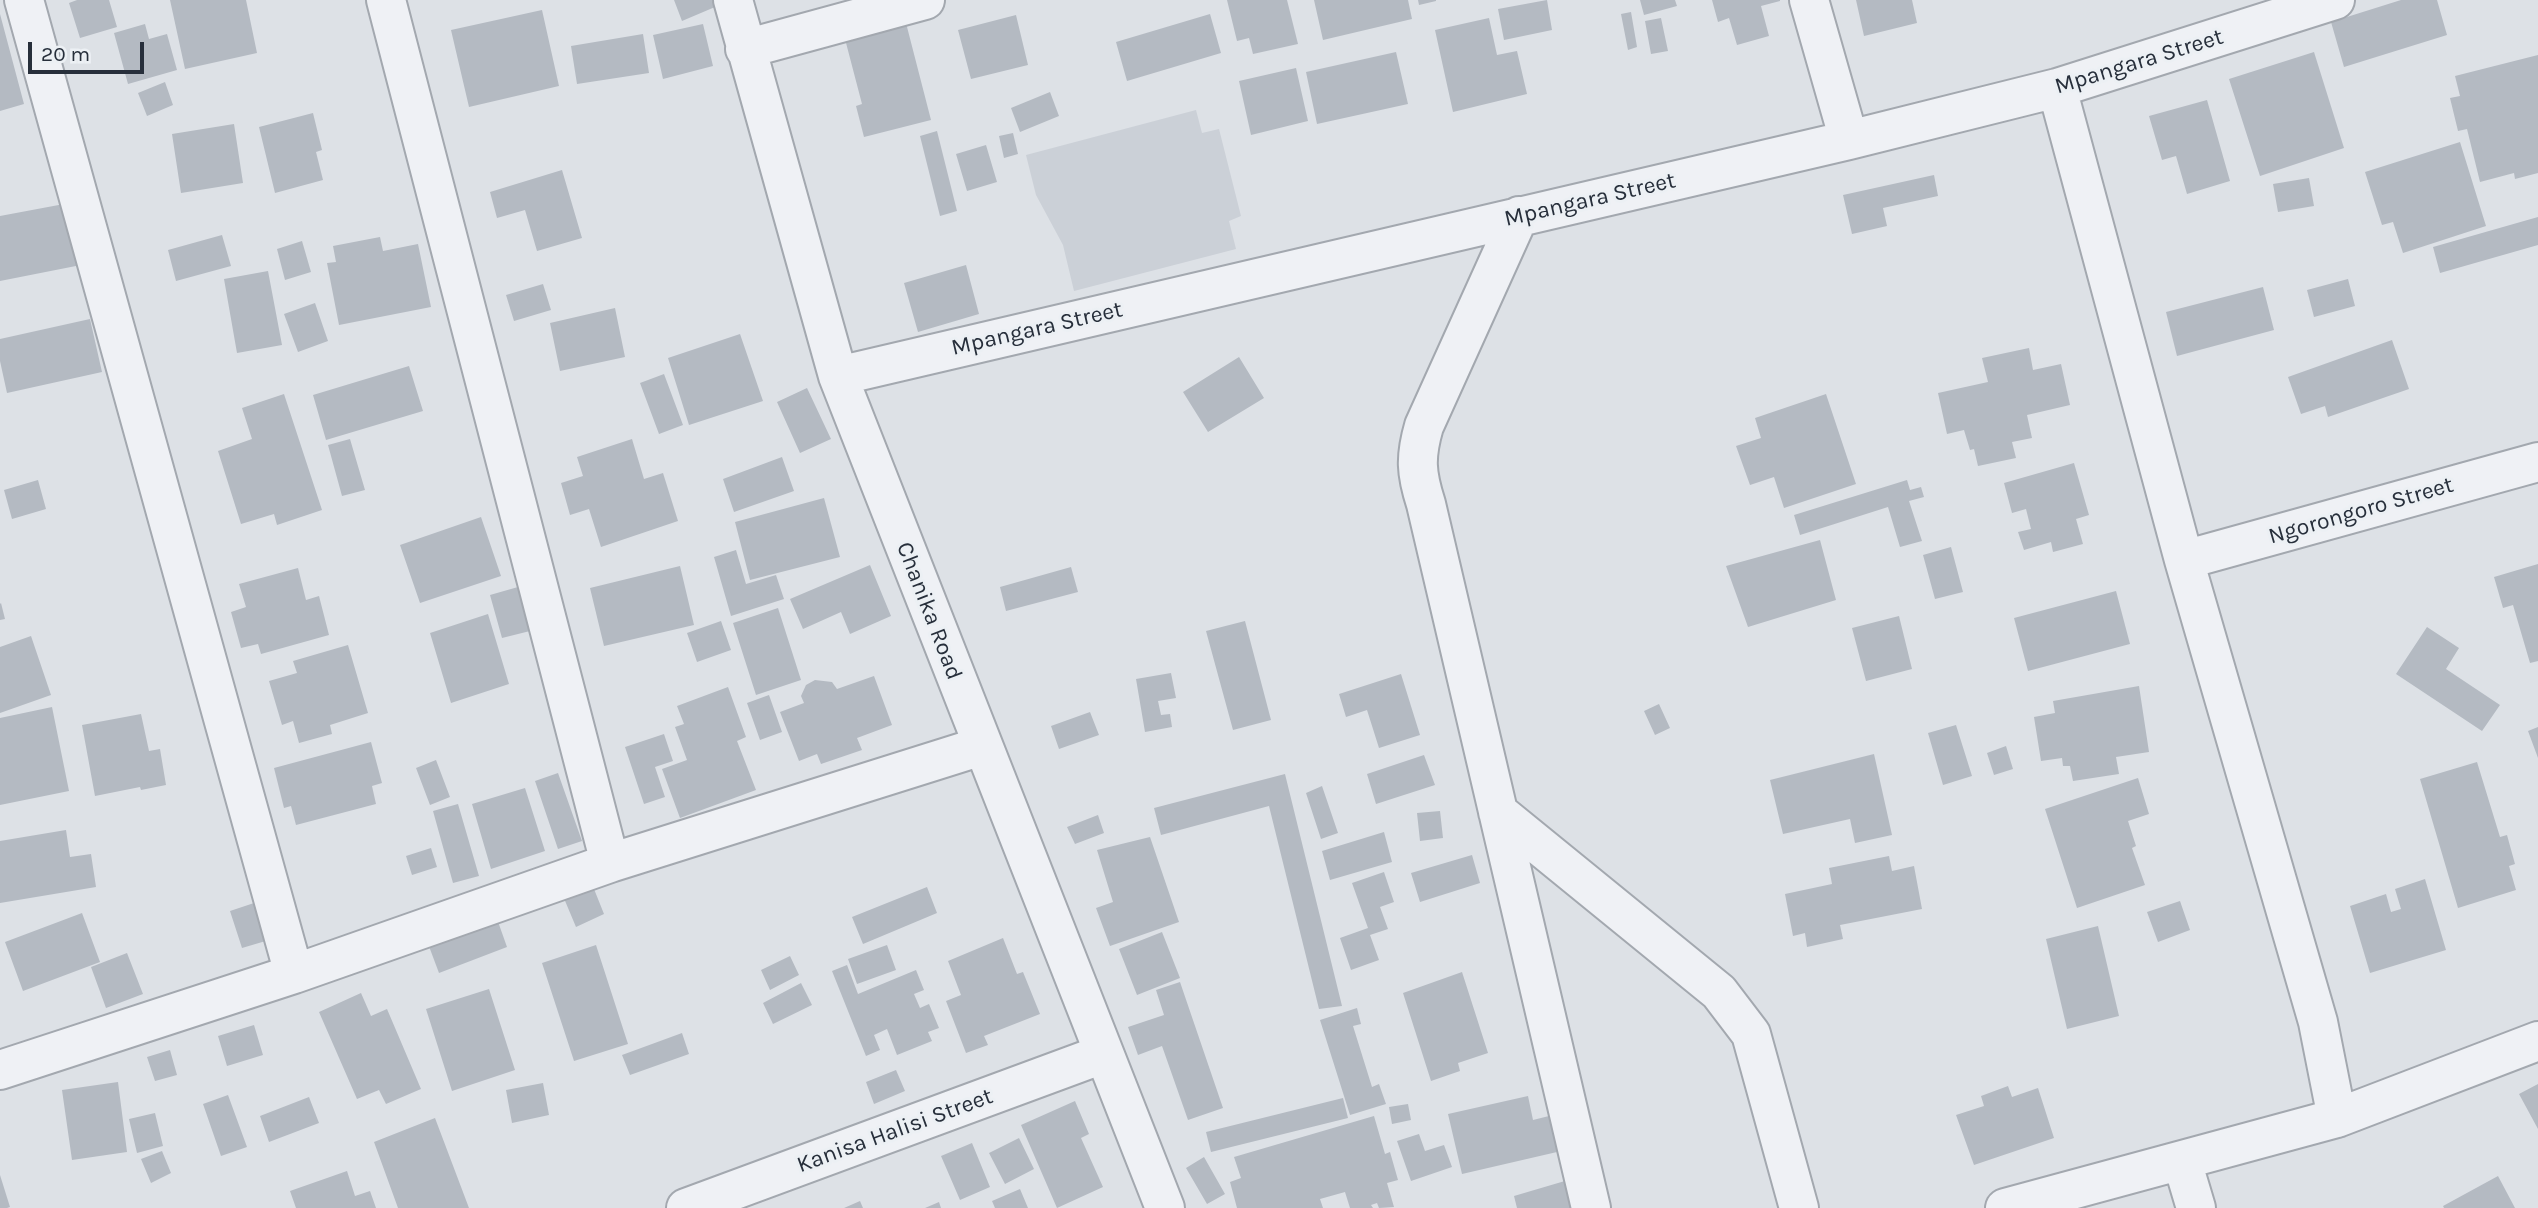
<!DOCTYPE html>
<style>
body{margin:0}
#map{position:relative;width:2538px;height:1208px;overflow:hidden;background:#dde1e6;font-family:Karla,sans-serif}
canvas{display:block}
.scale{position:absolute;left:28px;top:42px;width:116px;height:32px;box-sizing:border-box;border:4px solid #272f3b;border-top:0;padding-left:9px;font-size:21px;line-height:24px;white-space:nowrap;color:#272f3b;-webkit-text-stroke:5px #ecf0f4;paint-order:stroke}
</style>
<div id="map">
<canvas width="2538" height="1208"></canvas>
<div class="scale">20 m</div>
</div>
<script>
const c = document.querySelector('canvas').getContext('2d');
c.lineJoin = 'round';
function paint(path, color) { c.fillStyle = color; c.fill(path, 'evenodd'); }
function trace(path, color, width, dash) { c.strokeStyle = color; c.lineWidth = width; c.lineCap = dash ? 'butt' : 'round'; c.setLineDash(dash || []); c.stroke(path); }
function label(font, color, halo, rows, align = 'center') {
  c.font = font + ' Karla,sans-serif'; c.lineWidth = 6; c.setLineDash([]); c.textBaseline = 'middle'; c.strokeStyle = halo; c.fillStyle = color; for (const [text, x, y, turn = 0] of rows) {
    c.save(); c.translate(x, y); c.rotate((+turn || 0) * Math.PI / 180); c.textAlign = isNaN(turn) ? turn : align; if (halo) c.strokeText(text, 0, 0); c.fillText(text, 0, 0); c.restore();
  }
}
paint(new Path2D(`
 M1196,110L1202,133L1219,129L1241,216L1229,221L1236,249L1074,291L1063,245L1036,195L1026,155Z`), '#cbd0d7');
paint(new Path2D(`
 M77,0H109L117,27L80,38L69,3Z
 M170,0H246L257,53L185,69Z
 M674,0H712L715,7L682,21Z
 M1227,0H1287L1298,44L1253,54L1249,38L1237,41Z
 M1314,0H1408L1412,19L1323,40Z
 M1418,0H1436V1L1419,5Z
 M1547,0L1552,30L1504,40L1498,9Z
 M1640,0H1675L1677,6L1644,15Z
 M1712,0H1780V1L1761,6L1769,36L1737,45L1729,18L1718,22Z
 M1856,0H1912L1917,23L1864,36Z
 M2401,0H2437L2447,35L2344,67L2331,22Z
 M542,10L559,86L469,107L451,30Z
 M1631,12L1637,47L1628,50L1621,14Z
 M0,14L24,104L0,111Z
 M1210,14L1221,53L1127,81L1116,42Z
 M1016,15L1028,65L971,79L958,30Z
 M1489,18L1497,55L1517,51L1527,94L1453,112L1435,30Z
 M1661,18L1668,51L1651,54L1645,21Z
 M906,23L931,120L864,137L856,106L862,104L845,39Z
 M145,24L149,39L167,34L177,70L128,84L114,33Z
 M703,24L713,66L663,79L653,35Z
 M643,34L649,73L577,84L571,46Z
 M1396,52L1408,104L1317,124L1306,72Z
 M2314,52L2344,148L2260,176L2229,79Z
 M2538,55V173L2515,179L2514,173L2480,182L2467,129L2458,131L2450,98L2460,96L2455,76Z
 M1296,68L1308,121L1251,135L1239,81Z
 M165,82L173,105L147,116L138,93Z
 M1050,92L1059,116L1020,132L1011,108Z
 M2207,100L2230,181L2187,194L2176,156L2162,160L2149,116Z
 M313,113L322,150L316,152L323,180L275,193L259,127Z
 M234,124L243,183L181,193L172,134Z
 M937,131L957,211L940,216L920,136Z
 M1013,133L1018,154L1004,158L999,136Z
 M2460,142L2486,226L2403,253L2393,222L2382,225L2365,172Z
 M986,145L997,182L967,191L956,154Z
 M562,170L582,238L537,251L525,210L497,218L490,192Z
 M1934,175L1938,196L1883,208L1887,226L1852,234L1843,195Z
 M2309,178L2314,206L2278,212L2273,184Z
 M64,204L86,264L0,281V216Z
 M2538,217V245L2440,273L2433,247Z
 M222,235L231,266L176,281L168,250Z
 M380,237L383,251L418,244L431,307L339,325L327,263L336,262L333,246Z
 M302,241L311,272L285,280L277,249Z
 M966,265L979,314L918,332L904,283Z
 M268,271L282,345L237,353L224,279Z
 M2348,279L2355,306L2314,317L2307,290Z
 M543,284L551,310L514,321L506,295Z
 M2263,287L2274,330L2177,356L2166,312Z
 M315,303L328,341L298,352L284,314Z
 M615,308L625,357L560,371L550,323Z
 M90,319L102,372L7,393L0,361V339Z
 M740,334L763,401L689,425L668,358Z
 M2392,340L2409,389L2328,417L2325,406L2301,414L2288,377Z
 M2029,348L2033,370L2061,364L2070,405L2027,415L2032,438L2012,442L2016,458L1978,466L1974,449L1970,450L1964,430L1947,434L1938,393L1988,382L1982,358Z
 M1239,357L1264,398L1208,432L1183,392Z
 M409,366L423,411L326,440L313,395Z
 M664,374L683,425L659,434L640,383Z
 M807,388L831,439L800,453L777,402Z
 M284,394L322,510L277,525L274,514L241,524L218,451L252,439L242,408Z
 M1826,394L1856,484L1784,508L1774,477L1750,485L1736,446L1761,438L1755,418Z
 M350,439L365,490L342,496L328,445Z
 M632,439L644,479L663,473L678,521L601,547L589,509L570,515L561,483L583,476L577,457Z
 M782,457L794,491L734,512L723,479Z
 M2074,463L2089,515L2076,519L2083,544L2053,552L2051,542L2024,550L2018,532L2031,529L2026,509L2012,513L2004,483Z
 M38,480L46,509L12,519L4,490Z
 M1907,480L1910,490L1921,487L1924,497L1909,501L1922,541L1900,547L1888,507L1800,535L1794,515Z
 M824,498L840,557L750,580L735,522Z
 M481,517L501,576L420,603L400,545Z
 M1820,540L1836,600L1748,627L1726,566Z
 M1951,547L1963,592L1935,599L1923,555Z
 M736,550L746,584L776,575L784,599L731,616L714,557Z
 M2538,564V661L2530,663L2513,605L2503,608L2494,577Z
 M870,565L891,616L850,634L841,612L803,629L790,599Z
 M680,566L694,625L604,646L590,588Z
 M1071,567L1078,592L1006,611L1000,587Z
 M298,568L306,600L319,596L329,635L261,654L258,644L241,648L231,612L246,607L239,584Z
 M518,587L530,631L502,638L490,595Z
 M2116,591L2130,644L2028,671L2014,618Z
 M1,603L5,619L0,620V604Z
 M778,608L801,680L756,695L733,623Z
 M488,614L509,684L451,703L430,633Z
 M1899,616L1912,669L1866,681L1852,628Z
 M721,621L731,650L697,662L687,633Z
 M1245,621L1271,720L1233,730L1206,631Z
 M2427,627L2459,648L2446,669L2500,705L2482,731L2396,674Z
 M31,636L51,695L0,713V647Z
 M348,645L368,713L330,725L332,734L299,743L293,721L282,725L269,681L297,673L293,661Z
 M1171,673L1176,698L1158,701L1161,715L1170,714L1172,727L1145,732L1136,679Z
 M1401,674L1420,735L1379,748L1367,710L1346,717L1339,694Z
 M874,676L892,725L857,738L862,750L821,764L817,754L799,761L780,712L804,703L801,696L806,685L815,680L832,682L837,689Z
 M2139,686L2149,752L2116,757L2119,774L2073,781L2070,766H2063L2062,758L2041,761L2034,717L2055,713L2053,701Z
 M728,687L746,737L737,741L756,790L680,818L662,769L687,760L675,727L684,724L677,706Z
 M769,695L782,732L760,740L747,703Z
 M1659,704L1670,728L1655,735L1644,711Z
 M52,707L69,791L0,805V718Z
 M1090,712L1099,735L1059,749L1051,726Z
 M141,714L149,751L160,749L166,785L141,790L140,787L95,796L82,725Z
 M1956,725L1972,776L1943,785L1928,733Z
 M2538,727V758L2528,731Z
 M664,734L673,761L655,767L665,797L644,804L625,747Z
 M371,742L382,783L372,786L376,804L296,825L291,806L284,808L274,768Z
 M2006,746L2013,769L1994,775L1987,753Z
 M1874,754L1892,835L1855,843L1850,819L1783,834L1770,780Z
 M1424,755L1435,785L1376,804L1367,774Z
 M436,760L450,797L430,805L416,768Z
 M2477,762L2500,837L2507,835L2515,864L2509,866L2516,890L2458,908L2420,779Z
 M558,773L582,841L558,849L535,781Z
 M1285,774L1342,1006L1319,1009L1269,806L1161,835L1154,808Z
 M2138,778L2149,814L2128,821L2136,846L2132,848L2145,885L2077,908L2045,809Z
 M1322,786L1338,833L1321,839L1306,793Z
 M525,788L545,851L491,869L472,804Z
 M458,804L479,876L453,883L433,811Z
 M1440,811L1443,838L1420,841L1417,813Z
 M1098,815L1104,833L1075,844L1067,827Z
 M66,830L70,857L91,854L96,887L0,903V841Z
 M1384,832L1392,862L1330,880L1322,851Z
 M1150,837L1179,922L1110,946L1096,908L1113,902L1097,850Z
 M431,848L437,867L412,875L406,856Z
 M1472,855L1480,883L1420,902L1411,873Z
 M1889,856L1892,871L1914,866L1922,909L1840,925L1843,939L1807,947L1805,933L1793,936L1785,894L1832,884L1829,868Z
 M1384,872L1394,902L1380,907L1388,929L1370,935L1379,960L1351,970L1340,938L1368,928L1352,883Z
 M2425,879L2446,950L2370,973L2350,906L2386,894L2391,912L2401,909L2395,889Z
 M592,884L604,914L576,927L563,896Z
 M927,887L937,913L863,944L852,917Z
 M2180,901L2190,930L2158,942L2147,912Z
 M257,902L269,940L242,948L230,911Z
 M82,913L100,962L23,991L5,942Z
 M496,916L507,947L439,973L427,941Z
 M2098,926L2119,1016L2067,1029L2046,939Z
 M1162,932L1180,978L1137,995L1119,949Z
 M1003,938L1017,974L1023,972L1040,1014L984,1036L988,1045L966,1053L946,1001L961,995L948,961Z
 M596,945L628,1044L574,1061L542,963Z
 M887,945L896,970L857,984L848,959Z
 M127,953L143,994L106,1008L91,967Z
 M790,956L799,975L770,990L761,970Z
 M847,965L858,994L916,970L924,990L914,994L920,1008L929,1004L939,1028L928,1032L932,1041L897,1055L887,1029L874,1035L880,1050L866,1056L832,971Z
 M1462,972L1488,1053L1458,1063L1460,1071L1431,1081L1403,993Z
 M1180,982L1223,1108L1188,1120L1162,1046L1138,1055L1128,1027L1164,1015L1156,990Z
 M801,983L812,1005L773,1024L763,1003Z
 M489,989L515,1070L452,1091L426,1009Z
 M361,993L371,1016L387,1009L421,1089L386,1104L379,1090L357,1099L319,1012Z
 M1357,1008L1361,1024L1353,1026L1372,1087L1379,1084L1386,1104L1350,1115L1320,1020Z
 M254,1025L263,1055L227,1066L218,1036Z
 M682,1033L689,1054L630,1075L622,1055Z
 M170,1050L177,1075L155,1081L147,1057Z
 M896,1070L905,1091L874,1104L866,1082Z
 M118,1082L127,1152L72,1160L62,1090Z
 M543,1083L549,1115L512,1123L506,1090Z
 M2538,1084V1129L2519,1094Z
 M2008,1086L2012,1097L2038,1088L2054,1138L1974,1165L1956,1115L1984,1106L1981,1096Z
 M228,1095L247,1147L221,1156L203,1104Z
 M1528,1096L1533,1120L1549,1116L1557,1152L1462,1174L1448,1114Z
 M309,1097L319,1123L269,1142L260,1116Z
 M1343,1098L1348,1118L1211,1152L1206,1132Z
 M1075,1101L1089,1134L1081,1138L1103,1187L1057,1208L1021,1125Z
 M1408,1104L1411,1120L1392,1124L1389,1107Z
 M155,1113L163,1146L137,1153L129,1119Z
 M1374,1116L1385,1154L1390,1152L1398,1180L1387,1183L1394,1207L1379,1208L1377,1203L1371,1205L1373,1208H1350L1345,1192L1320,1199L1323,1208H1237L1230,1182L1241,1178L1234,1157Z
 M435,1118L469,1208H398L374,1142Z
 M1419,1134L1425,1151L1444,1145L1452,1167L1411,1181L1397,1141Z
 M1019,1138L1034,1169L1005,1184L989,1153Z
 M972,1143L990,1187L960,1200L941,1156Z
 M162,1151L171,1173L151,1183L141,1159Z
 M1204,1157L1225,1194L1207,1204L1186,1168Z
 M347,1171L355,1196L370,1191L376,1208H296L290,1191Z
 M0,1175L10,1207L7,1208H0Z
 M2498,1176L2515,1208H2444L2443,1206Z
 M1575,1178L1584,1208H1517L1514,1196Z
 M1020,1189L1028,1208H995L992,1201Z
 M860,1201L863,1208H844Z
 M939,1202L941,1208H925Z`), '#b4bac2');
const minor = new Path2D(`
 M24,0L294,974
 M386,0L610,863
 M733,0L838,376L1165,1208
 M1809,0L1849,140
 M745,49L925,0
 M2057,88L2184,560L2318,1022L2337,1118
 M1519,216L1424,426C1415,457 1416,473 1426,504L1591,1208
 M838,376L1849,140L2057,88L2335,0
 M2184,560L2538,462
 M1498,812L1719,992L1751,1034L1799,1208
 M0,1070L294,974L610,863L982,746
 M2182,1161L2196,1208
 M686,1208L1103,1054
 M2005,1208L2337,1118L2538,1041`);
trace(minor, '#a3a8af', 42);
trace(minor, '#eff1f5', 38);
label('23px', '#272f3b', '#ecf0f4', [
 ["Mpangara Street",2139,62,-17],
 ["Mpangara Street",1590,200,-13],
 ["Mpangara Street",1037,329,-13],
 ["Ngorongoro Street",2361,511,-16],
 ["Chanika Road",929,611,69],
 ["Kanisa Halisi Street",895,1131,-20]
]);
</script>
